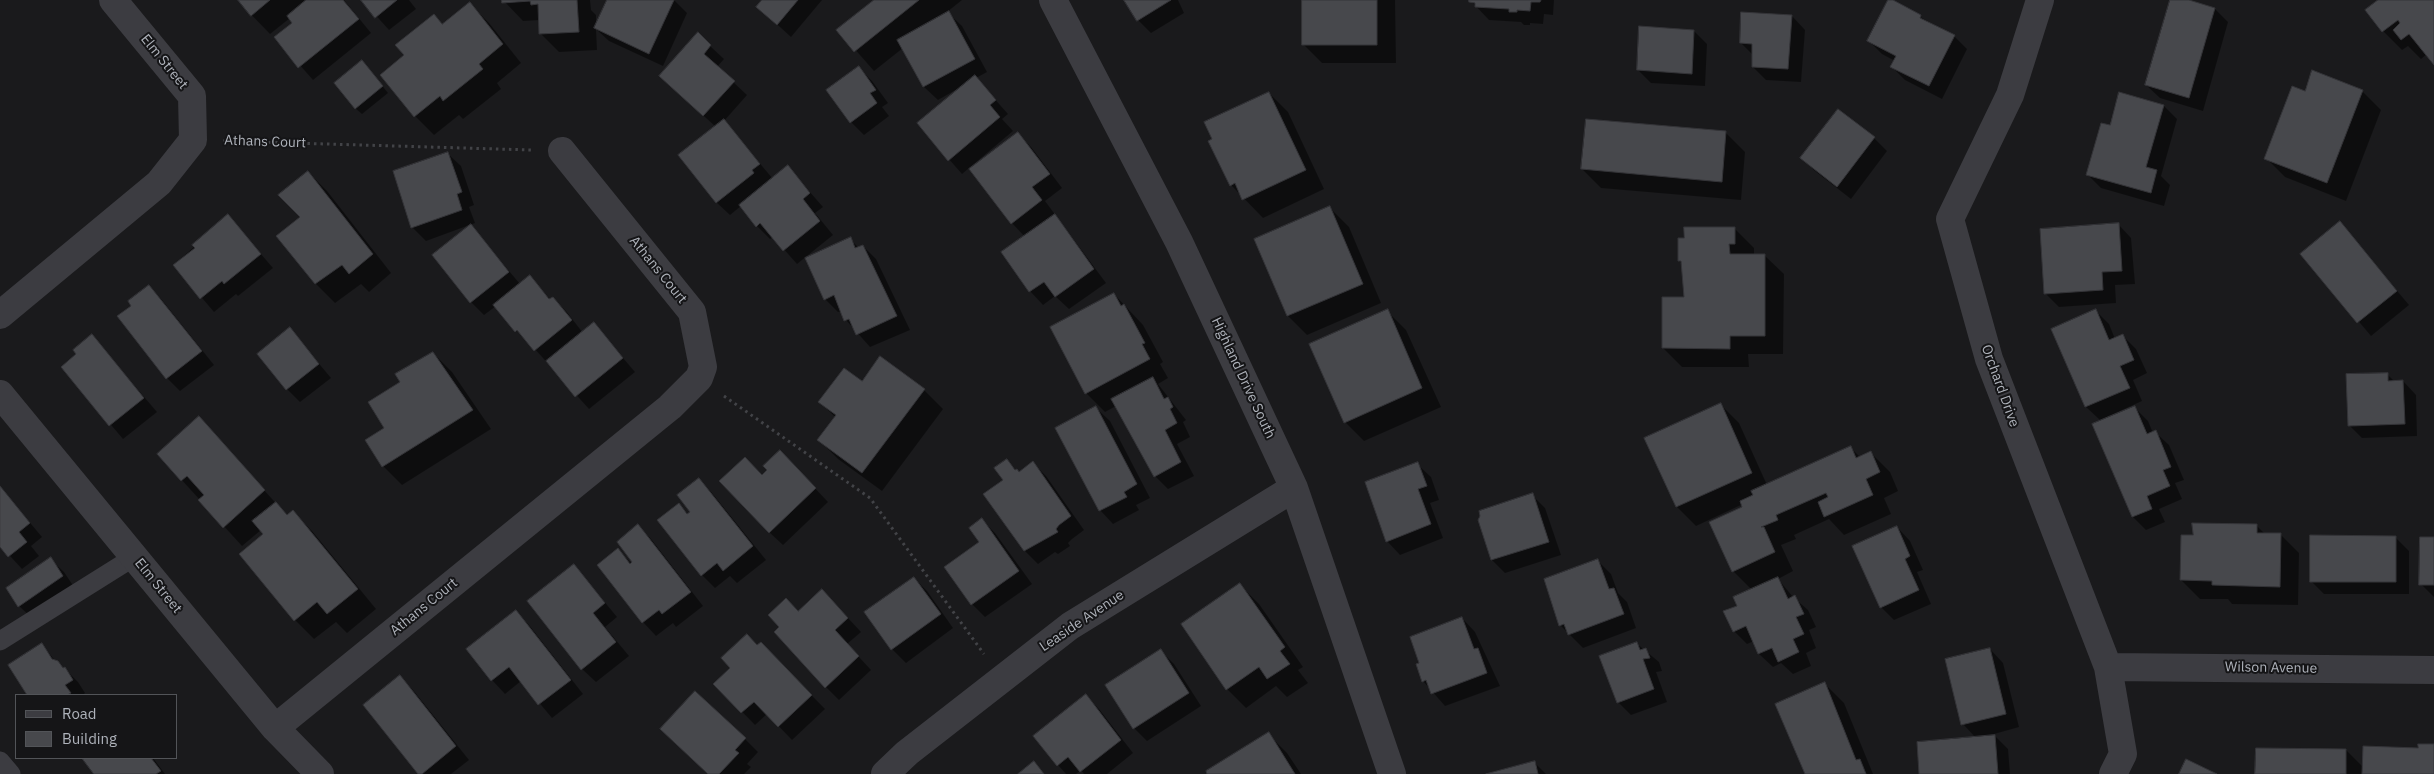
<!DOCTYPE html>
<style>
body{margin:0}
#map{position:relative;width:2434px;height:774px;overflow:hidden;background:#1a1a1c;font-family:"IBM Plex Sans",sans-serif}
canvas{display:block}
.legend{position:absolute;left:15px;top:694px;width:162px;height:65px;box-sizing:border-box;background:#151517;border:1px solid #525458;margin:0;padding:6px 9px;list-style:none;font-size:15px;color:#aeb2ba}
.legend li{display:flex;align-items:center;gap:10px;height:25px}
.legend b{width:25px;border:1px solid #525458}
</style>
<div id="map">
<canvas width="2434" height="774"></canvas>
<ul class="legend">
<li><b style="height:6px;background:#3c3c41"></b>Road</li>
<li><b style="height:14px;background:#47484c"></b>Building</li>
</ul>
</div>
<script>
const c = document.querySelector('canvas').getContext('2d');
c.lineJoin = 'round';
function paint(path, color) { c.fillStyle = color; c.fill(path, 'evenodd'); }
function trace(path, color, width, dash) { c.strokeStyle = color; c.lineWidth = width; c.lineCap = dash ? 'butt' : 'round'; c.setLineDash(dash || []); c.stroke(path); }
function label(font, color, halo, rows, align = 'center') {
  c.font = font + ' "IBM Plex Sans",sans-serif'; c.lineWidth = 4; c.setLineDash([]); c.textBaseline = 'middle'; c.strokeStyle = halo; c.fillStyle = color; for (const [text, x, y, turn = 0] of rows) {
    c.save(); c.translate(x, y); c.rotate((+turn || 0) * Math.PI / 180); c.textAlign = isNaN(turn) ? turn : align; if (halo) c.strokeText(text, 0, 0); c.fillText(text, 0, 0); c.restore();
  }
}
paint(new Path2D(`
 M237,0H344L371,33L313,80L276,38L294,23L290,18L270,34Z
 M362,0H409L416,9L389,30Z
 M503,0H590L591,10L596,15V27L609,0H674L687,13L663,66L609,41L596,29L597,50L559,52L540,33V20L523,21Z
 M764,0H822L791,37L758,7Z
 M876,0H962L947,12L962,26L987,72L976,78L1008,114L1002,119L1013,131L962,174L918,124L959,88L938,100L924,87L903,48L874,71L838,30Z
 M1126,0H1178L1184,13L1151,33L1138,20Z
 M1303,0H1395L1396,63H1322L1303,44Z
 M1470,0H1554L1553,15L1544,14L1543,24L1530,23V25H1524L1521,22L1489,20Z
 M1890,0L1954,36L1967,49L1942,99L1905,80L1892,67L1895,61L1882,54L1869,41Z
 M2171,0H2184L2215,9L2228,22L2203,111L2160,98L2146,85Z
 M2380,0H2434V63L2427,54L2421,59L2408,46L2402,50L2383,31L2367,10Z
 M470,4L489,23L521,63L497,83L501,89L463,119L459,115L434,135L415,116L443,25Z
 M1743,14L1792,16L1805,30L1801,82L1766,80L1753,67V55L1741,43Z
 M1694,31L1707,44L1705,86L1651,83L1638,70Z
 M710,46L724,59L717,67L747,95L724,121L773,179L788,167L823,207L815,213L833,235L797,264L773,237L770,239L757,226L741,206L730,215L716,202V127L674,89Z
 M368,68L388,93L362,114L355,108Z
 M859,68L872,81L888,103L882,107L889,116L864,135L851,122Z
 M2362,91L2381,110L2346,201L2285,177L2266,158L2305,93Z
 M1269,93L1288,112L1324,189L1263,218L1231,185L1214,140Z
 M2120,94L2164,106L2177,119L2161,176L2170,185L2164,206L2101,188L2087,174L2111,126Z
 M1726,133L1745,152L1741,200L1601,188L1582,169Z
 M1018,134L1031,147L1062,188L1045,201L1106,283L1069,309L1055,296L1043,305L1030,291L1003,253L1025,237L1012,223L971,170Z
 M1874,138L1887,151L1851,199L1815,171L1802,158Z
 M447,153L461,166L474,205L469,207L475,223L426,241L412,227Z
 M308,172L327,191L391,273L369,292L361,284L335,303L316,284L278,236L302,217Z
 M1330,208L1349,227L1381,303L1307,335L1288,316L1256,240Z
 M228,216L273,268L238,296L236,294L214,312L174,265Z
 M2340,223L2409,305L2371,336L2302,254Z
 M2118,224L2131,238L2135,284L2115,285L2116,303L2059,307L2046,294L2041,230Z
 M471,226L520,284L530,277L551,300L552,298L566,311L583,333L594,324L635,372L589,409L496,306L484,315L471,302Z
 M1735,229L1754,248V255H1764L1784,274L1783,354H1748L1749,367H1682L1663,348L1685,298L1682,264L1679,261Z
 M850,239L859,248L863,246L876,259L910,330L870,347L846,320L842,311L838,312L825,299Z
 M149,286L162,300L214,365L180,391L167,378L133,306Z
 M1114,294L1143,325L1163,362L1160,364L1168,378L1158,384L1186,420L1183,422L1190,437L1177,444L1194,476L1168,489L1155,476L1116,406L1105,412L1086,393Z
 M1387,311L1406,330L1441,407L1364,441L1345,422Z
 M2096,311L2109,324L2115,339L2123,336L2136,349L2147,373L2133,380L2142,401L2100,420L2086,407L2052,329Z
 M290,329L331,378L300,402L287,389Z
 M92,336L157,412L123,439L62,367L78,354Z
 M433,353L452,372L491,429L402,485L383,466L386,428L402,383Z
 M2387,374L2395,382L2403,381L2416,395L2417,436L2362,438L2349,425Z
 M862,383L924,390L943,409L882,491L838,459L819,440L836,418L820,402Z
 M1720,404L1739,423L1767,485L1851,448L1860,457L1871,453L1890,472L1898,491L1884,498L1891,514L1844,535L1829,519L1794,535L1796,539L1781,545L1793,571L1778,579L1793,597L1808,610L1816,627L1809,630L1816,648L1806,653L1811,666L1793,674L1781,663L1773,667L1759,654L1754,641L1747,644L1734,631L1738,606L1752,590L1733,571L1744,508L1743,504L1696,526L1677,507L1646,438Z
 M1096,408L1110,421L1150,498L1136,505L1139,510L1113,524L1100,510Z
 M2135,408L2148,421L2153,433L2155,432L2169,445L2184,480L2175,483L2182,499L2159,509L2165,522L2146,530L2133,517L2094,425Z
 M199,418L282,510L288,516L293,512L312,531L376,609L347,633L336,622L314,639L295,620L241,554L264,534L261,530L242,546L158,454Z
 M1007,461L1019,473L1033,463L1046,476L1084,530L1072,539L1068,543L1070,546L1058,554L1055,552L1038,564L1025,551L985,494L1005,480Z
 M1417,464L1431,477L1439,500L1430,503L1443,538L1400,555L1387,541Z
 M793,465L828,502L783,545L769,532L762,476Z
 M699,479L712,493L766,560L737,583L730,576L715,588L702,575L679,504L689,515L692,512Z
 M0,487L42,537L31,546L39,556L22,569L0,545Z
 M1532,495L1545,508L1561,555L1505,573L1492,560Z
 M982,520L995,533L1032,584L985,617L972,604Z
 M2256,525L2265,534H2280L2299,553L2298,605L2232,604L2228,599H2200L2181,580L2194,537Z
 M638,526L651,539L703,606L676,627L673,623L656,636L643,622L599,566L618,550L632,564L634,562Z
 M1897,527L1910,541L1923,570L1917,572L1931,604L1894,620L1881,607Z
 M2395,537L2409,551V594H2324L2311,581Z
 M2434,538V597L2421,584Z
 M50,559L64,572L76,590L33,619L19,606Z
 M1597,560L1611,574L1618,593L1627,602L1636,628L1583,648L1560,625Z
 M574,565L617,617L605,627L629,656L596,682L582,669Z
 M914,578L927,591L953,628L906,663L892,649L866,612Z
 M1240,585L1259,604L1303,667L1298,670L1308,683L1287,697L1276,686L1246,708L1227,689Z
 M835,604L861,632L847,644L871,670L839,700L826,687L799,612Z
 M516,612L529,625L583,694L552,718L521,681L505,694L492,680Z
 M1462,618L1475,632L1500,686L1445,706L1423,681L1421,663Z
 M1636,643L1659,662L1662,671L1656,672L1667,702L1631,715L1618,702Z
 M761,644L825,709L792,740L767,714L755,725L715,684Z
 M42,645L63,670L65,669L78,682L85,693L83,695H29L10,666Z
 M1990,649L2003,663L2019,727L1987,736H1995L2008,749L2010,774H1920L1953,738L1975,737L1963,724Z
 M1161,651L1174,664L1201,706L1147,741L1134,728Z
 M400,677L413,690L469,760L451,774H419Z
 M1825,684L1844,703L1873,774H1806Z
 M1086,696L1099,709L1133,753L1107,774H1084L1081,770L1076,774H1066L1058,765Z
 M1268,734L1287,753L1301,774H1209Z
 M745,739L758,752L747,764L751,767L744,774H709Z
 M2434,746V774H2256L2346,750L2364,768Z
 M84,758H153L165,774H96Z
 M1534,762L1546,774H1490Z`), '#0007');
const building = new Path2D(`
 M238,0H270L251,16Z
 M306,0H343L359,19L298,68L274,37L292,23L287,16Z
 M361,0H397L375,18Z
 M502,0H577L579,32L539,34L538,4L531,5L530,1L502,3Z
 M607,0H674L649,54L594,28Z
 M762,0H798L777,25L756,7Z
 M874,0H919L854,52L836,30Z
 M1124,0H1171L1137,21Z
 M1302,0H1377V45H1302Z
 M1469,0H1541L1540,2H1531L1530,11L1517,10V12H1509V9L1475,7V3L1469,2Z
 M1888,0H1893L1921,15L1920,18L1955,35L1929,86L1890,67L1896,56L1867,41Z
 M2170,0H2189L2215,8L2189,98L2145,85Z
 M2378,0H2434V65L2409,34L2401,40L2393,30L2400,23L2398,20L2382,32L2365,10Z
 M470,2L503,44L479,64L483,69L443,101L440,96L414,117L380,75L404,55L395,45L434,14L442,24Z
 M949,11L975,59L923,87L897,40Z
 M1741,12L1792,15L1788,69L1752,67V44L1740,43Z
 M1639,26L1694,30L1692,74L1637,70Z
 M698,32L711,45L704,54L735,81L703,116L659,76Z
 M362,60L383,86L355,109L334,83Z
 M859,66L876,90L870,93L877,103L850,123L826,90Z
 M2312,70L2363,90L2327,183L2264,159L2292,86L2305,91Z
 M975,75L996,100L990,105L1000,117L948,161L917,123Z
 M1269,92L1306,170L1242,200L1235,183L1230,186L1208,141L1212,139L1204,122Z
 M2119,92L2164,105L2146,167L2157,170L2151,193L2086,175L2101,123L2110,125Z
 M1838,109L1875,137L1837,187L1800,158Z
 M724,119L760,164L752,170L754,173L716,203L678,155Z
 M1586,119L1726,131L1722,182L1581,169Z
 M1018,132L1050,174L1032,187L1042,200L1011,224L969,169Z
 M448,152L462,192L457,194L462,210L411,228L393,171Z
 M788,165L810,193L803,199L820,221L783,251L760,223L756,227L739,205Z
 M308,171L373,254L349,274L342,265L315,284L276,236L300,217L278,195Z
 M1330,206L1363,284L1287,316L1254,239Z
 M228,214L261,254L224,284L222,281L200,299L173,265L195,248L192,245Z
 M1055,214L1094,269L1055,297L1044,282L1029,292L1001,252Z
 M2340,221L2397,291L2357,323L2300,254Z
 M2119,223L2122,271L2102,272L2103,290L2044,294L2040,229Z
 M471,224L509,272L470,303L432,255Z
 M1684,227H1735V244H1729L1730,254H1765V336H1730V349L1662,348V297H1684L1681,261H1678V238H1684Z
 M851,237L855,248L863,245L897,316L856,335L849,319L844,321L834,295L824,300L805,258Z
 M530,275L549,299L553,297L572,320L534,351L517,330L515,332L493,305Z
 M149,285L202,351L166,379L117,316L131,306L128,301Z
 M1114,293L1121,306L1124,304L1145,343L1142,344L1150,359L1085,394L1050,327Z
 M1388,309L1422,388L1344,423L1309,344Z
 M2096,309L2109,340L2123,334L2134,360L2120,366L2130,388L2085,407L2051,329Z
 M594,322L623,358L575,397L546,361Z
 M290,327L319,364L286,390L257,354Z
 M92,334L144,398L109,426L61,367L76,354L73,350Z
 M433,352L473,410L382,467L365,440L384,428L368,402L400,382L395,374Z
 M880,356L925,389L862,473L817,440L836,415L818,402L844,368L862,381Z
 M2388,373V381L2403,380L2405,424L2348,426L2346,374Z
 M1153,377L1164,399L1168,397L1173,407L1170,409L1177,423L1165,430L1181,462L1154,477L1111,399Z
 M1721,403L1752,473L1676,507L1644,438Z
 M1096,406L1137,484L1124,492L1127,497L1099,511L1055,428Z
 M2135,406L2147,434L2156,430L2171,467L2163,470L2170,486L2147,496L2152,509L2132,517L2092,424Z
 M199,416L265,490L223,528L198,500L204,495L187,476L181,481L157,454Z
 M1851,446L1856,458L1871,451L1880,472L1866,479L1873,495L1824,517L1818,502L1828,497L1826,493L1776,515L1778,520L1761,527H1764L1775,552L1732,572L1709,522L1742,507L1740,501L1753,495L1751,491Z
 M780,450L816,488L769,533L719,481L745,457L762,475L767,470L763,466Z
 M1007,459L1015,470L1017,469L1019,472L1033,461L1071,516L1059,525L1056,529L1058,532L1024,551L983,494L1003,480L994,468Z
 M1418,462L1427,486L1418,489L1431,524L1386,542L1365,482Z
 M699,478L753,546L723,571L717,563L701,576L657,520L679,503L687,514L690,512L677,495Z
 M0,486L30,523L19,532L27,542L8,557L0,547Z
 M1533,493L1549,542L1491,560L1478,520L1480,516L1479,511Z
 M276,502L287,515L293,510L358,589L327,614L317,602L294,621L239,554L263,534L252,521Z
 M982,518L1019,571L971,605L944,567L979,542L969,528Z
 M2192,523L2257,524V533H2281L2280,587L2212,585V581L2180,580L2181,535H2193Z
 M638,524L691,592L662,614L659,610L642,623L597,565L618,548L630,564L632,562L617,542Z
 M1897,526L1910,556L1905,559L1919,590L1880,608L1852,546Z
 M2310,535L2396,536V582H2310Z
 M2420,537H2434V585H2419Z
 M51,557L63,576L18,607L6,588Z
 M1598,559L1609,589L1614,588L1624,614L1568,635L1564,624L1559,626L1544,579Z
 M574,564L605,603L593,613L616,642L581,670L527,601Z
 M914,577L941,614L891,650L864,612Z
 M1778,577L1788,599L1795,595L1804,614L1796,617L1804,634L1793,639L1799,652L1778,662L1772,648L1758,654L1746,626L1733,632L1723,611L1737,606L1733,597Z
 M1240,583L1285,647L1280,651L1290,664L1267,679L1259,667L1226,690L1181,624Z
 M822,589L848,618L835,630L859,656L825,688L774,632L779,627L768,615L786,598L798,611Z
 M516,610L571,680L538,705L509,667L491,681L466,649Z
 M1462,617L1474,649L1478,648L1487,673L1431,694L1426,680L1422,682L1416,664L1419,663L1410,637Z
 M747,634L757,645L761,642L812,695L778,727L754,702L741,713L713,684L730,668L721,658Z
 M1637,642L1640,650L1646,648L1650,658L1643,659L1654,689L1617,703L1599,656Z
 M42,643L52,659L58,661L63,668L65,667L73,680L65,685L71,693L67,695H27L8,665Z
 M1990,648L2006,714L1961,725L1945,659Z
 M1161,649L1189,693L1133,729L1105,685Z
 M400,675L456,746L422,774H418L363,705Z
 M1825,682L1856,760L1860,759L1866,774H1805L1775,704Z
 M695,691L746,738L735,750L739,753L719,774H708L660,729Z
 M1086,694L1121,740L1080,772L1068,757L1057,766L1033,736Z
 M1269,732L1295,774H1207L1206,771Z
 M1995,735L1998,774H1919L1917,742Z
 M2418,744H2434V774H2362L2363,746L2418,748Z
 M2256,748L2346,749V774H2255Z
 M82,758H151L161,771L156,774H94Z
 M2186,759L2217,774H2179Z
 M1034,761L1044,774H1018Z
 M1535,761L1538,774H1486Z`);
paint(building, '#47484c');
trace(building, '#343438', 1);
trace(new Path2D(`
 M223,141L532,150
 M724,396L870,498L984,654`), '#424347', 3, [2.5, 4]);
trace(new Path2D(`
 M0,641L134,557
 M0,761L11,774`), '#3c3c41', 19);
trace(new Path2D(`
 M1053,0L1179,242L1294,488L1392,774
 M2040,0L2010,95L1950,219L1989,359L2108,667L2123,754L2113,774
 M0,315L159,183L193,140L192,96L113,0
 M0,394L275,728L320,774
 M2108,667L2434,670
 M275,728L670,407L699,378L703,367L692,312L562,151
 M885,774L907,753L1070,626L1294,488`), '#3c3c41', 28);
label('14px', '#aeb2ba', '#151517', [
 ["Elm Street",164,62,51],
 ["Athans Court",265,142,2],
 ["Athans Court",658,270,51],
 ["Highland Drive South",1243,378,65],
 ["Orchard Drive",2000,386,70],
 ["Elm Street",158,586,51],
 ["Athans Court",424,607,-39],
 ["Leaside Avenue",1082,621,-34],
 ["Wilson Avenue",2271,668,1]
]);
</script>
